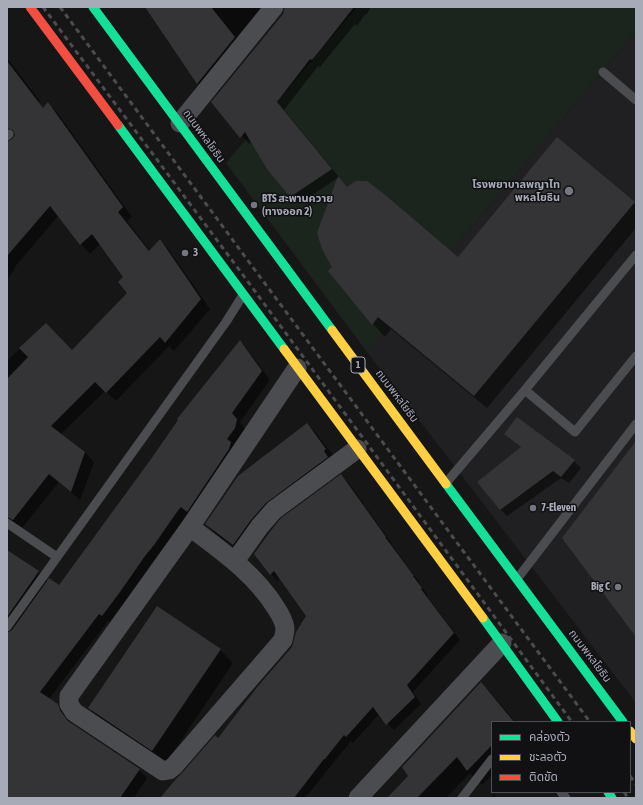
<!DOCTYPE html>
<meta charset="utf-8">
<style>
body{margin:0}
#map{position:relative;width:643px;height:805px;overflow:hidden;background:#161617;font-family:"Asap Condensed","Noto Sans Thai",sans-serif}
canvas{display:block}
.frame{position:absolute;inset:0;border:8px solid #a7abb8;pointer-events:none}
.legend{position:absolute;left:491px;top:721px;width:140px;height:72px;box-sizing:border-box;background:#111013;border:1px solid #4d4e55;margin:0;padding:5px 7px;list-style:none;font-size:12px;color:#a7abb8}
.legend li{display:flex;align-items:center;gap:8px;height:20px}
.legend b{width:20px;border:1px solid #4d4e55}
</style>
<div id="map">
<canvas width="643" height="805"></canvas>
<div class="frame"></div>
<ul class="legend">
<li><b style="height:5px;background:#16e098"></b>คล่องตัว</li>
<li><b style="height:5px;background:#ffcf43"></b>ชะลอตัว</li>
<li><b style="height:5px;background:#f24e42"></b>ติดขัด</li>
</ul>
</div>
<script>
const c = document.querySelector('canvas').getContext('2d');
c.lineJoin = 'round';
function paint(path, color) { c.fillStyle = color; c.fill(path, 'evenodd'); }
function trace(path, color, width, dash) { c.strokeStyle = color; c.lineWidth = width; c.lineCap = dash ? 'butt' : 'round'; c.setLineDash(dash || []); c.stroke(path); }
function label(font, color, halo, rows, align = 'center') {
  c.font = font + ' "Asap Condensed","Noto Sans Thai",sans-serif'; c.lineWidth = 3; c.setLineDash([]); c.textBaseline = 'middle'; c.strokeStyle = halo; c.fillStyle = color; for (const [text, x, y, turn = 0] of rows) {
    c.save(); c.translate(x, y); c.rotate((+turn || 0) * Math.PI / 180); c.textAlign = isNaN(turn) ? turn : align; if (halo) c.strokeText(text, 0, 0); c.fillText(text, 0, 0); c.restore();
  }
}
paint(new Path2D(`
 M636,31V703L367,352Z`), '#202023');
paint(new Path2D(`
 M357,7H636V31L367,352L226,163Z`), '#1c241e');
paint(new Path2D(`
 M146,7H274L205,91L198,83Z
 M286,7H371L366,15L365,14L357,26L355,24L320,67L318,66L284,110L339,177L299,204L267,169L252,141L249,144L213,102L283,14Z
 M7,58L40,101L7,127Z
 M48,103L57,112L132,217L127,221L150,251L160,241L169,250L210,309L174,351L169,346L116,401L105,391L61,434L85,452L94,462L80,500L59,482L22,528L7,518V361L46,324L72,351L128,293L124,277L100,244L90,254L81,244L58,216L14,268L15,269L7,280V152Z
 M338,178L348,188L458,258L634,203L636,204V228L487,408L391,329L385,337L373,324L329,271L333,267Z
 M240,341L248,350L270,380L240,422L245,429L243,436L111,623L108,621L49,699L66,714L68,719L72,725L139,770L147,778L134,798H7V551L39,572L48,582L59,586Z
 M306,424L316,433L335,458L275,512L243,553L216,534L206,524Z
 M505,434L574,461L581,468L569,483L561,478L507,516L500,509L522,448Z
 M341,476L348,482L392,544H391L420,583L419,584L428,595L427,596L460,640L413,692L421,704L394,730L379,714L353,743L351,741L305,798H162L219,739L292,648L308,616L280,578L277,581L255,554Z
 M220,650L233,663L166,763L102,721L89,708Z
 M481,684L495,698L515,722H492V775L482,785L470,773L446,798H389L409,776Z
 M494,794L498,798H491Z`), '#0007');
paint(new Path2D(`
 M145,7H211L235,37L197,84Z
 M285,7H354L321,49L312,60L310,59L277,102L332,169L290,197L267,169L245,132L240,138L211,102L283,14Z
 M7,61L43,108L48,102L123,207L118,212L149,251L160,239L201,299L165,343L160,337L106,393L95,382L51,426L85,452L71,492L49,474L13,520L7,517V379L28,357L19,348L46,323L72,350L127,293L118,282L123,277L92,234L80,245L50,206L7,256V142L11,140L15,135L13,130L7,128Z
 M557,137L635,202L474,396L378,317L372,325L328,271L332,267L322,249L317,233L338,176L347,187L356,181H367L384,194L458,257Z
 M240,340L262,371L232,413L237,419L235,428L227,439L231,442L229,449L187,512L181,507L179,509L154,545L145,556L120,592L102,616L99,614L40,692L58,704L60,710L68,721L140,769L120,798H7V633L12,630L49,578L59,585L151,459L178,420L177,419Z
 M517,417L575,460L561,477L553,471L500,510L477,482L521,447L504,434Z
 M307,423L326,449L324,451L328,457L266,503L251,520L233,545L205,524L238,476Z
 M636,441V637L562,538Z
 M341,474L386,537H385L414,576H413L422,588L421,589L454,633L407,685L415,697L386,725L373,707L346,737L344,735L325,759H324L294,798H160L176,779L182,773L215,735L218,738L258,686L292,647L296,632L306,616L274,571L270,575L254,554L269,533L281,518Z
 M7,550L39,571L7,617Z
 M157,606L221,649L152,751L88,708Z
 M481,682L514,722H492V745L467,771L457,757L417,798H387L408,776L402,767Z`), '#343436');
trace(new Path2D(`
 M603,72L636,100
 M7,136L9,134
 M525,390L575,432L636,356
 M446,483L525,390L636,255
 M7,523L57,557
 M517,579L636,424
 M7,627L226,322L243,295
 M561,792L566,798
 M462,798L492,759`), '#4a4c50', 9);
trace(new Path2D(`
 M180,123L274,7
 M190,527C222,551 255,574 276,608C280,614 284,621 285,628C285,631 284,636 283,640L174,766L169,770L163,771L74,712L69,704V696L190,527L297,368
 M235,561L260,526L274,510L357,449
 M358,798L502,643`), '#4a4c50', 19);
trace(new Path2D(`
 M93,7L332,330
 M118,125L284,349
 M446,484L623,722
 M483,618L558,722
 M608,792L612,798`), '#16e098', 9);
trace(new Path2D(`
 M332,330L446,484
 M284,349L483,618
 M630,731L636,739`), '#ffcf43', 9);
trace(new Path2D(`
 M30,7L118,125`), '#f24e42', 9);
trace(new Path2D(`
 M43,7L246,279L572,722
 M60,7L590,722
 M630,776L636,784
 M624,792L628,798`), '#4a4c4f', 3, [5, 4]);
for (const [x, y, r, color] of [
 [569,191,5,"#747780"],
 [254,205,4,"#747780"],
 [185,253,4,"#747780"],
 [533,508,4,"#747780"],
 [618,587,4,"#747780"]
]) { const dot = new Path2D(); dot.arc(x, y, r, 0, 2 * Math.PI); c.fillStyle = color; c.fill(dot); trace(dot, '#111013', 1.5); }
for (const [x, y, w] of [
 [358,365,14]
]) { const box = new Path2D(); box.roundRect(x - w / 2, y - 8, w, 16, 3); c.fillStyle = '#111013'; c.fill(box); trace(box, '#a7abb8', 1); }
label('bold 10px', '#a7abb8', null, [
 ["1",358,365]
]);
label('11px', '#a7abb8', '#111013', [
 ["ถนนพหลโยธิน",204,136,54],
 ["ถนนพหลโยธิน",397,396,53],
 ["ถนนพหลโยธิน",590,656,53]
]);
label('bold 11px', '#a7abb8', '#111013', [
 ["โรงพยาบาลพญาไท",560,185,"right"],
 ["พหลโยธิน",560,198,"right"],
 ["BTS สะพานควาย",262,199],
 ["(ทางออก 2)",262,212],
 ["3",193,253],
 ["7-Eleven",541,508],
 ["Big C",610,587,"right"]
], 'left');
</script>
